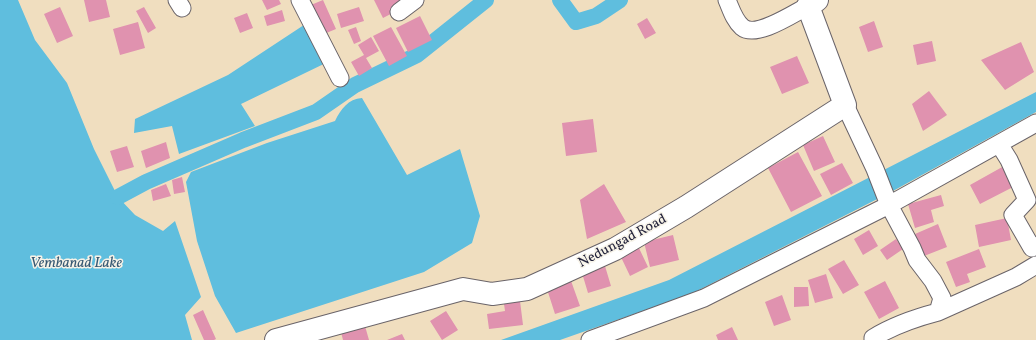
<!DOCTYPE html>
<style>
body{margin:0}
canvas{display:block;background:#f0debf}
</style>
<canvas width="1036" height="340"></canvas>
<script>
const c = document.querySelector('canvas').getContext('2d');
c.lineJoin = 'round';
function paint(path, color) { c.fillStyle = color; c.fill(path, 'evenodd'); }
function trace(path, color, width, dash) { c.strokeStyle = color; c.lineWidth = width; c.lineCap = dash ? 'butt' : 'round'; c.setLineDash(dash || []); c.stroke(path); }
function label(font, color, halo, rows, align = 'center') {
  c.font = font + ' Vollkorn,serif'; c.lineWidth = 3; c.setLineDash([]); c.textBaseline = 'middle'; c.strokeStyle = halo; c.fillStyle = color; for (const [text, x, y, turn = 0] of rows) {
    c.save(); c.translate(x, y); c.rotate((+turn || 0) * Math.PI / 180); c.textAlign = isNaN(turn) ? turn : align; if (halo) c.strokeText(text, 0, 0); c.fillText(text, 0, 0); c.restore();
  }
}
paint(new Path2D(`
 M0,0H18L35,40L67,83L94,149L118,197L135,215L163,231L175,221L201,297L185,315L192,340H0Z
 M310,21L332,60L241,104L255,126L179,154L172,126L134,133L135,119L228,75Z
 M1036,92V112L893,191L691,294L560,340H501L669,280Z
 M362,98L407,175L460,149L480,216L472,243L424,272L236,333L215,296L197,241L186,182L191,172L267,143L335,121C341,109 348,99 362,98Z`), '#5fbede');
trace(new Path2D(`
 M560,0L576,22L596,16L620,0
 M118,197L146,182L243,140L316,112L355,85L417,55L486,0`), '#5fbede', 16);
paint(new Path2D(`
 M84,0H106L110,17L89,22Z
 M262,0H279L281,4L267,10Z
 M323,0L336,29L319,36L306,7Z
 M374,0H402L406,6L383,18Z
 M60,7L73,36L57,43L44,14Z
 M144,7L156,28L148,33L136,11Z
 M359,7L364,21L341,28L337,14Z
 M282,10L285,21L267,26L264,16Z
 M247,13L253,28L240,33L234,18Z
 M420,16L432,40L408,52L396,28Z
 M647,18L656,33L645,39L637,24Z
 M874,21L883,47L868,52L859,27Z
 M138,22L145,48L120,55L113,29Z
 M356,27L361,41L354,44L348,30Z
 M391,27L407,56L389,66L373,36Z
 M371,37L379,51L366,58L372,68L359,76L351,62L364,55L358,45Z
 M932,41L936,61L917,65L913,45Z
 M1021,42L1034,72L1005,90L981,60Z
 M797,56L809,83L782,94L770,67Z
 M929,91L947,115L923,131L912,104Z
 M593,119L597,152L566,156L562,123Z
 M823,136L835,162L814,171L803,145Z
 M166,142L170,158L146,168L141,151Z
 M127,146L134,167L117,172L110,151Z
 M798,152L822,196L791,212L768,168Z
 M842,163L853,183L831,195L820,174Z
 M1004,166L1015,186L980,204L970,185Z
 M182,177L185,192L174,194L172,180Z
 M166,184L171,196L153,201L151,190Z
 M604,184L626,222L587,239L580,200Z
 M941,195L944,206L931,210L934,222L915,228L908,204Z
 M1007,218L1011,240L979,247L975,225Z
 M938,224L947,247L924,256L915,234Z
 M869,230L878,246L863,255L854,239Z
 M673,235L679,260L650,267L644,242Z
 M896,239L903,249L887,260L880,250Z
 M638,246L648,267L630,276L620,255Z
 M979,249L986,267L967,274L970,282L956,287L946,262Z
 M844,260L859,285L843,294L828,269Z
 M605,266L611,286L588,293L582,273Z
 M826,274L833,298L815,303L808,280Z
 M570,278L580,306L555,314L546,286Z
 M885,281L899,308L879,319L864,292Z
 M794,287H808L809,306L794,307Z
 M782,295L791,320L774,326L765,302Z
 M520,301L523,325L489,329L487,314L505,311L504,304Z
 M203,310L216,339L214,340H204L193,315Z
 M446,311L458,330L442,340L430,321Z
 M365,326L369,340H343L341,332Z
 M732,327L738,340H718L716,335Z
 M402,334L405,340H387Z`), '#e092af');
const street = new Path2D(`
 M177,0L182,8
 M300,0L340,78
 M727,0C731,9 734,20 742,27C756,39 794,13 808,6
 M399,12L415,0
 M845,105L875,169L889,205L912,248L917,260L933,281L942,298L938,312C915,318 894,325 873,338V340
 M999,144L1009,160L1027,200L1013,215L1032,248L1036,246
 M938,312L1016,277L1036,265
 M590,340L704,298L889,205L1036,123`);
const secondary = new Path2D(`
 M276,340L463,289L492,294L527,289L615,249L686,207L845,105L808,6L817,0`);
trace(street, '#6a6469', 19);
trace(secondary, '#6a6469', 24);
trace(street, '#fff', 17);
trace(secondary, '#fff', 22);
label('14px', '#22223b', '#f7f3e8', [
 ["Nedungad Road",623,242,-28]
]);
label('italic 15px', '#375974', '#f7f3e8', [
 ["Vembanad Lake",76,264]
]);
</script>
